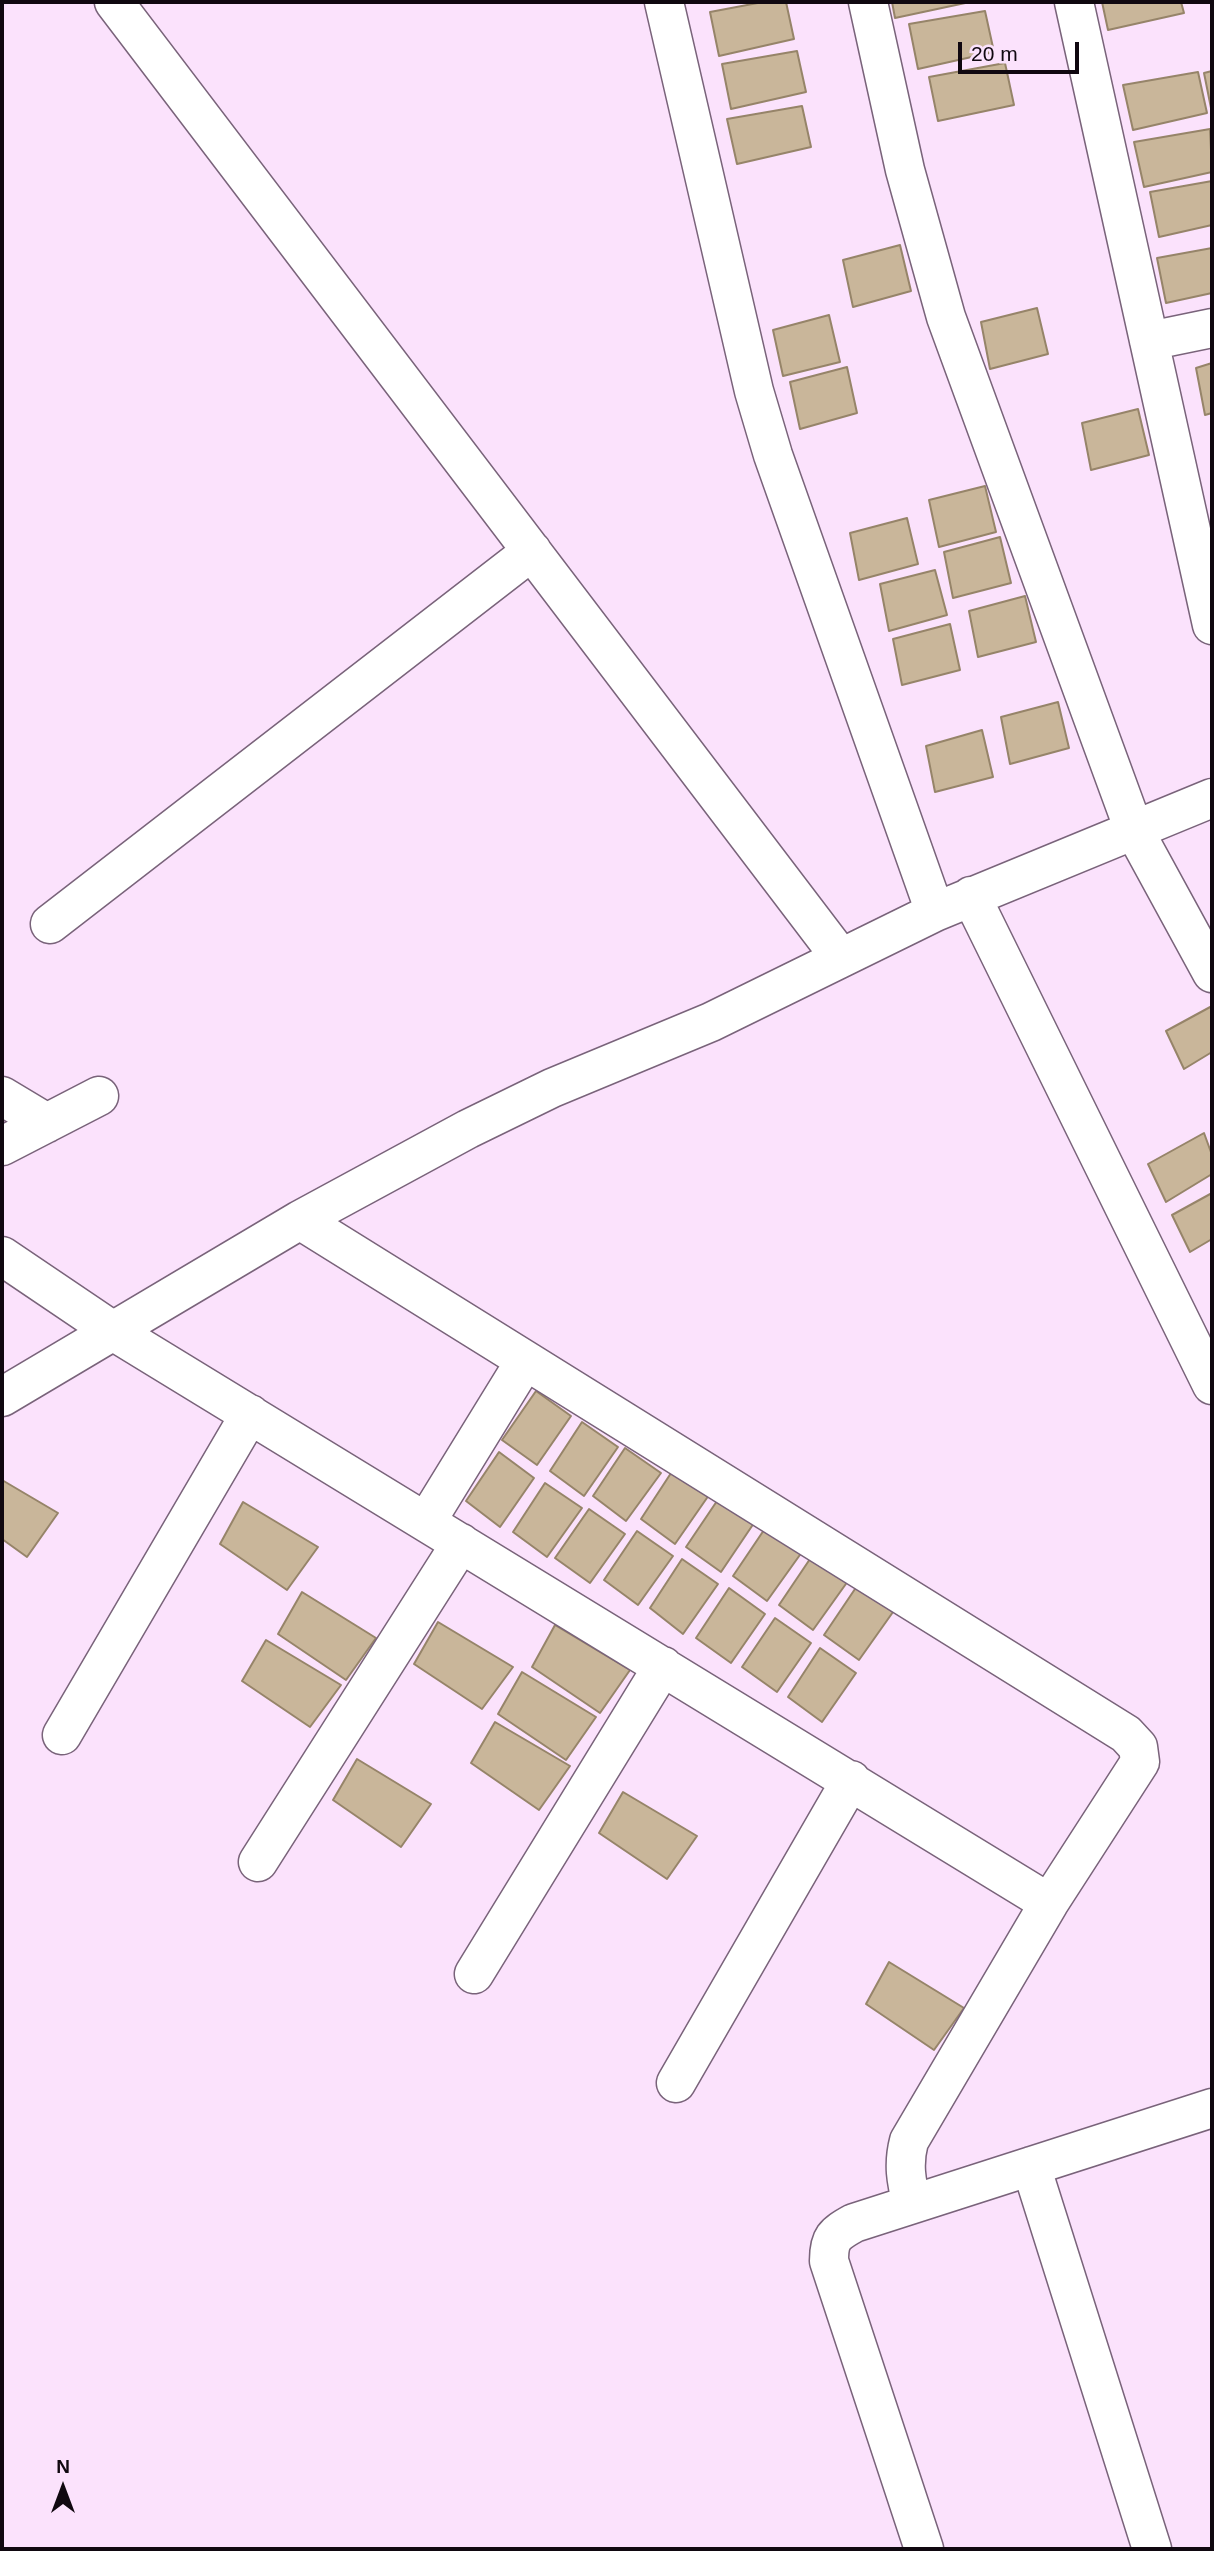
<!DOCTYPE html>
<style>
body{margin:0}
#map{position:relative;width:1214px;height:2551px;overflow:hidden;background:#fbe2fc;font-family:Arial,sans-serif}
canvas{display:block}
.frame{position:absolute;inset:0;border:4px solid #100810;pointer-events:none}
.north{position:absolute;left:28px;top:2453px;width:70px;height:70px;-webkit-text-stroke:5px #fbe2fc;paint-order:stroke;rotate:0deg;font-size:19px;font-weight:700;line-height:28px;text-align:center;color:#100810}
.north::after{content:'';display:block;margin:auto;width:24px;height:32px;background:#100810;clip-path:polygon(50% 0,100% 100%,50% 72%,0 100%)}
.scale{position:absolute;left:958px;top:42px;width:121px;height:32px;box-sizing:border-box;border:4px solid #100810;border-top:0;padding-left:9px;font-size:21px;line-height:24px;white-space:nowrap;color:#100810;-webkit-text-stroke:5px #fbe2fc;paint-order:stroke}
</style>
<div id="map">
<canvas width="1214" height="2551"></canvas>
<div class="frame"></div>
<div class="north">N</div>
<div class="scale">20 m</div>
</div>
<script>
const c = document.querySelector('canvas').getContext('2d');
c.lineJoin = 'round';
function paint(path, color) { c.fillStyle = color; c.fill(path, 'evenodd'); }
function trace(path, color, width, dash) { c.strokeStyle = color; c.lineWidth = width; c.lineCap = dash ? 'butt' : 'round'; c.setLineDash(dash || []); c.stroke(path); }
const building = new Path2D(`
 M763,2H786L794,39L719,56L710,12Z
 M892,2H970L895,18Z
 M1102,2H1181L1184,13L1108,30Z
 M985,11L994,52L918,69L909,24Z
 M797,51L806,92L731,109L722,64Z
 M1005,63L1014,105L938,121L929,77Z
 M1212,71V113L1204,73Z
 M1198,72L1207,113L1133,130L1123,85Z
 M802,106L811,147L737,164L727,119Z
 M1210,129L1212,172L1144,187L1134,142Z
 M1212,181V225L1159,237L1150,192Z
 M900,245L911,291L853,307L843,260Z
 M1212,248V293L1166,303L1157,258Z
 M1037,308L1048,354L990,369L981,322Z
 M829,315L840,362L783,376L773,330Z
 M1212,363V413L1205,415L1196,368Z
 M847,367L857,413L800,429L790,382Z
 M1138,409L1149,455L1091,470L1082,423Z
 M985,486L996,532L939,547L929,500Z
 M907,518L918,564L859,580L850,533Z
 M1000,537L1011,583L953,598L944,552Z
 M935,570L947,615L889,631L880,584Z
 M1025,596L1036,642L978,657L969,611Z
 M950,624L960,670L902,685L893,639Z
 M1058,702L1069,748L1010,764L1001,717Z
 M982,730L993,777L935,792L926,746Z
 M1212,1006V1052L1184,1069L1166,1031Z
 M1204,1133L1212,1155V1174L1166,1202L1148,1164Z
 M1212,1193V1239L1190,1252L1172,1215Z
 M536,1391L571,1416L537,1465L502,1440Z
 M582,1422L618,1447L584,1496L550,1471Z
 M625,1448L661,1473L626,1521L593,1496Z
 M499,1452L534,1478L500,1527L466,1501Z
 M673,1470L709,1495L675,1544L641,1519Z
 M2,1480L58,1513L27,1557L2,1539Z
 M545,1483L582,1508L547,1557L513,1532Z
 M719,1498L754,1523L721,1572L686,1547Z
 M243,1502L318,1547L287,1590L220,1544Z
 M589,1509L625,1534L590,1583L555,1558Z
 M766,1527L802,1552L767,1601L733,1576Z
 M637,1531L673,1556L638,1605L604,1580Z
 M812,1556L848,1581L813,1630L779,1605Z
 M682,1559L718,1584L683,1634L650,1608Z
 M857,1586L893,1612L859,1660L824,1635Z
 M729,1588L765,1614L731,1663L696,1638Z
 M302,1592L376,1638L346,1680L278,1634Z
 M775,1618L811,1643L777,1692L742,1667Z
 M438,1622L513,1667L482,1709L414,1664Z
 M555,1625L630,1670L600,1713L532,1667Z
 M266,1640L341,1685L310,1727L242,1681Z
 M820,1648L856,1673L822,1722L788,1697Z
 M522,1672L596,1717L566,1760L498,1714Z
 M495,1722L570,1766L539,1810L471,1763Z
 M357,1759L431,1804L401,1847L333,1800Z
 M623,1792L697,1836L667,1879L599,1833Z
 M889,1962L964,2008L934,2050L866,2004Z`);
paint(building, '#c9b69a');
trace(building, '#968469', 2);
const minor = new Path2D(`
 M114,2L841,958
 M664,2L754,391L773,455L935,912
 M868,2L905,170L946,317L1134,830L1212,973
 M1074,2L1212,625
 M1149,341L1212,328
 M971,896L1212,1385
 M50,924L532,551
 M2,1096L47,1123
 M2,1146L99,1096
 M300,1220L1126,1734L1138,1747L1140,1762L1049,1903
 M2,1256L113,1331L1049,1903L909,2141C903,2164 906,2181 912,2204
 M2,1397L300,1220L468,1129L552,1088L711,1022L935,912L1212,798
 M426,1522L525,1361
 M62,1735L250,1414
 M258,1862L461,1543
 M474,1974L663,1666
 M676,2083L851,1780
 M1031,2166L1152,2549
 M924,2549L829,2261C829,2238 834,2234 854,2223L1212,2108`);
trace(minor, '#79637a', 41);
trace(minor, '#fff', 38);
</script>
